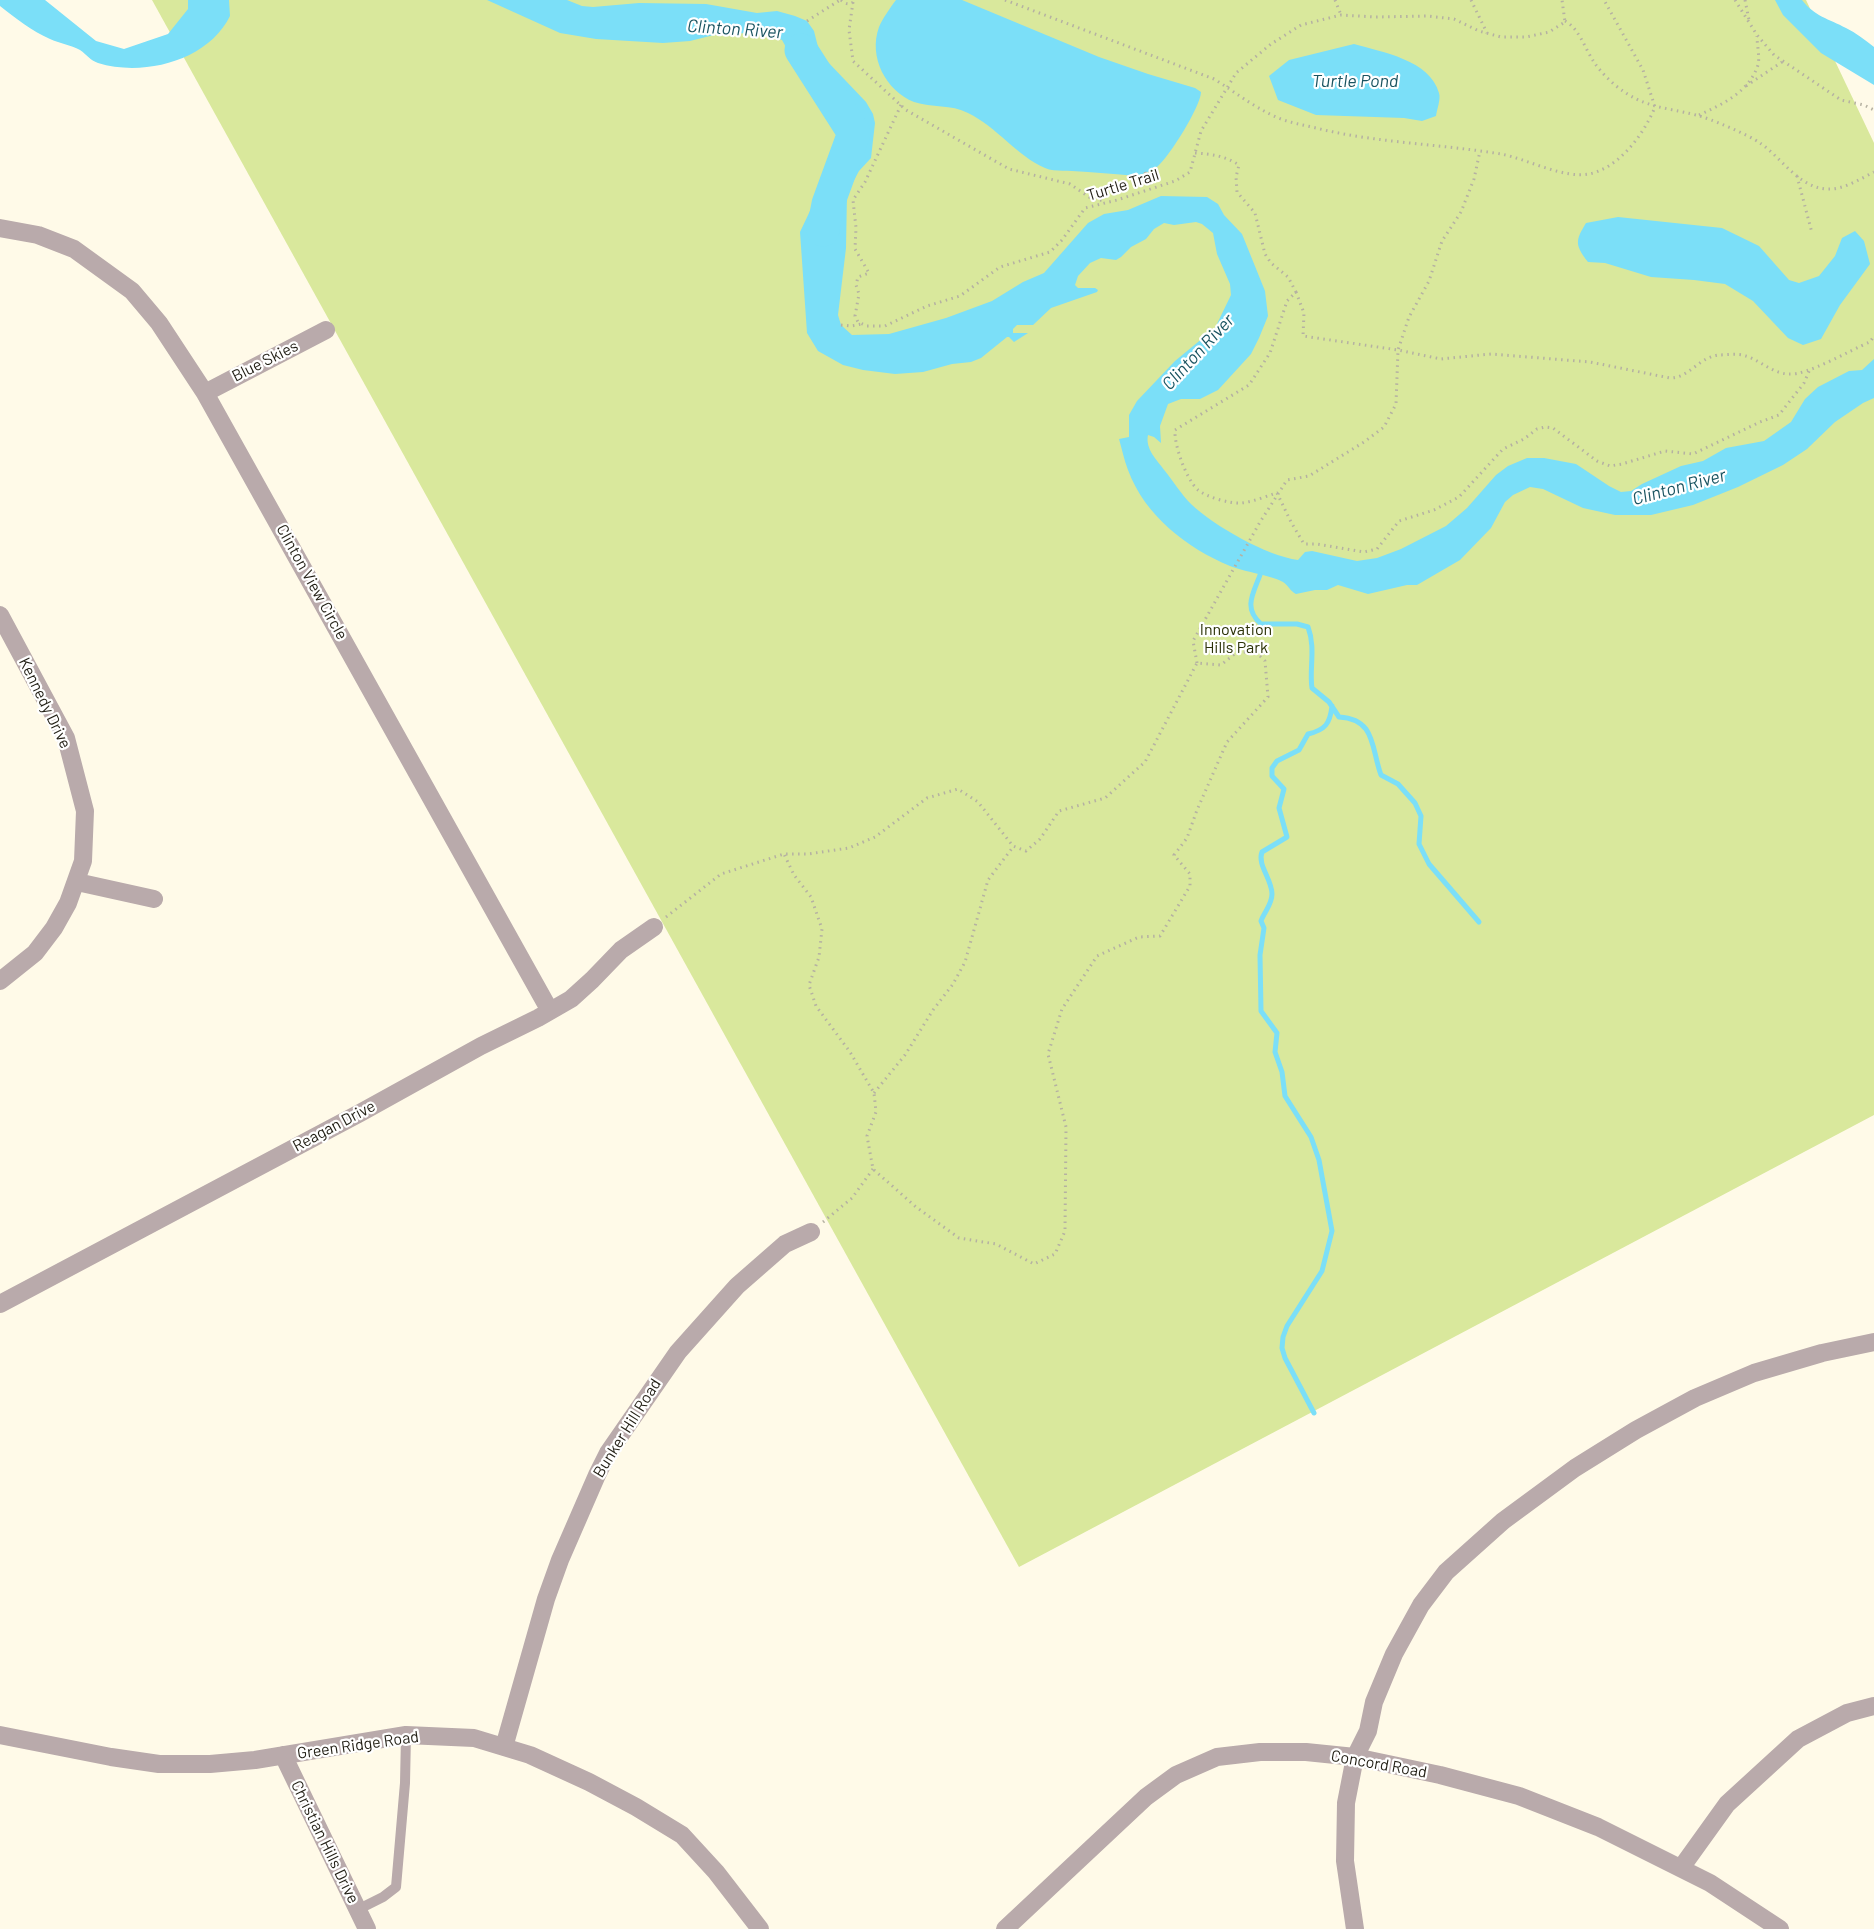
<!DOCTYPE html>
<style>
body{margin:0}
canvas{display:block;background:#fffae8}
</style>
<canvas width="1874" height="1929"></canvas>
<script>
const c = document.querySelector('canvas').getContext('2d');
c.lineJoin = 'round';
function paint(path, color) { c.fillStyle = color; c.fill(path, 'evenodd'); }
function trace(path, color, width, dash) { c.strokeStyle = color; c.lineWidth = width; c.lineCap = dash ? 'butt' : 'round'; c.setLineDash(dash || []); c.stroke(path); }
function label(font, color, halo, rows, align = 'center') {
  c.font = font + ' Barlow,sans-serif'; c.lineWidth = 4.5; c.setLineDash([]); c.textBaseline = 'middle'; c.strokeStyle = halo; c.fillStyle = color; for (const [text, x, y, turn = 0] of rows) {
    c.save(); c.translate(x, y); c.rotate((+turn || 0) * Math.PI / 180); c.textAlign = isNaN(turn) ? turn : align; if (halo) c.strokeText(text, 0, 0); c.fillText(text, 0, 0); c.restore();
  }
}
paint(new Path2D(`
 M152,0H1806L1874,143V1115L1019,1567Z`), '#d9e89c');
paint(new Path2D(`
 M0,0H45L96,41L124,49L168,34L188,9V0H229L230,16C208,61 143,77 98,63C90,60 87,55 80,50C71,45 59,43 50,39C32,31 15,18 0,6Z
 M487,0H567L582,6L593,7L639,3L706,4L757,13L777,11L795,16L807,21L814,31L818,47L825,59L866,102L873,114L875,123L871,158L859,171L847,193L846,248L838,315L841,325L852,335L889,334L946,318L992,301L1023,282L1044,273L1088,223L1104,214L1128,210L1161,196L1207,197L1218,204L1224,215L1242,234L1265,291L1268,316L1259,338L1251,354L1218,390L1200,399H1181L1168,404L1160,426L1161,443L1154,437L1148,435C1145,449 1157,460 1165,471C1174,482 1181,494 1191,504C1214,526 1267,556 1298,560L1305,552L1312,551L1357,561L1377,558L1401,549L1446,526L1467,508L1496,475L1508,466L1527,458H1544L1576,464L1609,486L1621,492L1631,491L1642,484L1681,466L1703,461L1726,448L1764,441L1791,422L1805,399L1818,387L1849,371L1862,370L1874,359V398L1863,403L1835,422L1807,449L1783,465L1738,487L1693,505L1651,515H1615L1583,508L1543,489L1530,487L1513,495L1505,502L1491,528L1460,560L1417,585H1407L1368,594L1338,585L1327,590H1315L1296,594C1290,591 1288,585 1283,582C1271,575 1244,572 1230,566C1187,548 1145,516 1128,470C1124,460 1122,449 1119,439L1129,437V415L1137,401L1175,361L1215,328L1231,295L1230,284L1217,254L1213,233L1202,224L1196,222L1174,225L1164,223L1154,229L1146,239L1131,247L1121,257L1116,260L1101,258L1090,263L1078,276L1075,285L1078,288H1095L1098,290L1097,292L1051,308L1033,325H1017L1013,329V333H1028L1014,342L1009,337H1007L981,358L971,362L952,364L923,372L895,374L863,370L843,365L818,351L807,333L800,232L818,194L841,183L847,168L842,112L808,65L787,49L782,40L767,34L734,33L718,34L690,41L663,43L596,39L560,33Z
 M896,0H962L1099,57L1148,74L1195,88L1201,92C1201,106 1169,157 1158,166C1152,171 1143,174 1136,176C1115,174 1093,172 1072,171C1063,170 1053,172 1045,168C1017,156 997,127 968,113C951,104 932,108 914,102C886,91 868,57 879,27C883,18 890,8 896,0Z
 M1775,0H1802C1814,16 1829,19 1846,28C1856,33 1865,40 1874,47V85L1821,53L1783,15Z
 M1354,44C1382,52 1430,60 1439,93C1441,99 1437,109 1436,116L1422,121L1404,118L1316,115L1278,100L1269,76L1289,60Z
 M1618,217L1722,228L1759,246L1789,280L1799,283L1819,276L1835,256L1842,238L1855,231L1864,241L1870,264L1840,305L1821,339L1803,345L1788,338L1753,301L1725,284L1694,280L1651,277L1605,263L1588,262C1575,245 1575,241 1586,223Z`), '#7bdff8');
trace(new Path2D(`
 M1260,575C1253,594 1243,608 1261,624H1297L1308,627C1316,648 1309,669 1312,688L1329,702L1339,717C1376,719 1371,748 1381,775L1398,784L1415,803L1421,816L1419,844L1429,864L1479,922
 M1314,1413L1285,1358L1282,1348L1283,1337L1287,1326L1322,1271L1332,1231L1319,1160L1311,1137L1285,1096L1282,1072L1275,1052L1277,1033L1261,1011L1260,955L1264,928L1261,921C1264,912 1272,905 1272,894C1272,879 1257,865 1262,852L1287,837L1279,808L1284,789L1272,776V768L1277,761L1299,750L1308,734C1325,730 1330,724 1332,706`), '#7bdff8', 5);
trace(new Path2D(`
 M801,50L854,133L828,204L823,230`), '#7bdff8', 33);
trace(new Path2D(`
 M841,0C845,4 851,6 855,0
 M1005,0L1214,79C1235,92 1252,106 1276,117C1289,123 1305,125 1320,129C1379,143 1440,144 1501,154C1527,159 1564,179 1589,174C1619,168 1644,134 1655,107L1643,70L1604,0
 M1335,0L1341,15
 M1471,0L1487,33
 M1735,0L1757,35L1774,55L1841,100L1864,105L1874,110
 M1745,0L1749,20
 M853,2L849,30L853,61L906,110L1009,169L1070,184L1092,199L1106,201
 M807,21L840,0
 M1565,21C1579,28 1585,49 1594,62C1599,70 1608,79 1615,85C1643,108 1664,107 1696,115C1709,118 1749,135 1760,143C1781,157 1799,188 1827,189C1843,190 1860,179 1874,172
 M1746,86L1782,62
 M901,105L865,182L853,200L856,228L855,249L869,273L858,277L856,285L859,294L855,316L858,322L867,326H885L927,306L960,296L1000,267L1050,252L1062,240L1085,208L1117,200L1175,181L1190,172L1201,131L1236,73L1271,44L1301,25L1341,15L1376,17L1427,16L1454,19L1479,31L1501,37H1526L1549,32L1565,22L1562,0
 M1699,115C1723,104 1749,92 1758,65C1760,57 1757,45 1757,36
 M1195,153C1212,154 1225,156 1239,165L1236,177L1237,192L1255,213L1265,254L1271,263L1288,277L1296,292L1287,301L1270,353L1249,385L1175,430C1174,445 1186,479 1198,490C1206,497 1231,504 1241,503C1253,502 1266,496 1277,493L1291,522L1304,544H1317L1364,552L1377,549L1399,521L1434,510L1459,497L1503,449L1524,439L1537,429L1545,427L1553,428L1597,461L1610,466L1622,464L1665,451L1693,454L1760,422L1779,415L1804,383L1810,369
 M1145,172L1152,188
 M1797,176L1812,233
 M1296,292L1304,313L1303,336L1398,350L1441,359L1491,354L1590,362L1670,378C1689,378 1698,358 1718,355C1726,355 1739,353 1746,356C1761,361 1772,373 1788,374C1807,376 1850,350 1870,342L1874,336
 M841,325L851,326L862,324
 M1197,663L1193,641L1260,522L1287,480L1309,476L1364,442L1384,427L1396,404L1398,350L1409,317L1429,281L1442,241L1461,212L1474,179L1480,151
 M666,917L721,874L784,854H808L849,848L875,837L927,798L958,789L978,802L1013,846L1026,851L1040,839L1059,811L1105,798L1145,762L1197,663L1221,665L1237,652H1256L1265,661L1268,697L1227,742L1197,810L1187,838L1174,855L1190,874V886L1160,936L1139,937L1097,956L1062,1009L1048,1054L1066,1127L1065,1231L1055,1254L1034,1264L996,1244L959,1238L916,1207L873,1169L867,1136L876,1112L874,1093L850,1052L816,1006L809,985L819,957L822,929L811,897L794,875L784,854
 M874,1093L905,1055L933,1010L953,984L965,962L988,880L1013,847
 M823,1222L852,1198L873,1169`), '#b5b1a2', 3, [1.5, 4.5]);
trace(new Path2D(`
 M357,1910L383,1897L396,1887L405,1783L406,1735`), '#b9aaab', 10);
trace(new Path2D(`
 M0,228L38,235L74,249L132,291L159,323L205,393L550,1011
 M205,393L326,330
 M0,615L66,738L85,811L83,861L68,903L54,928L35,953L0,981
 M77,882L154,899
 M0,1304L360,1113L481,1046L538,1018L571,999L592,980L621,950L654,927
 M0,1735L111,1757L159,1764H210L255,1760L406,1735L474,1738L530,1755L589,1782L636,1807L682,1835L716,1872L760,1929
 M504,1747L546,1599L560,1560L597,1475L608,1453L678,1352L737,1286L785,1244L811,1232
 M283,1755L367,1929
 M1681,1868L1727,1804L1798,1739L1847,1713L1874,1706
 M1005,1929L1146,1797L1176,1775L1217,1757L1260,1752H1306L1355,1757L1440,1775L1519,1796L1598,1827L1710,1883L1780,1929
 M1355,1929L1345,1861L1346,1803L1355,1757L1368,1731L1374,1702L1394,1654L1421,1605L1446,1572L1503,1521L1575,1468L1636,1430L1695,1398L1754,1373L1822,1353L1874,1342`), '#b9aaab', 18);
label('16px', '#211e14', '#fff', [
 ["Turtle Trail",1123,185,-17],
 ["Blue Skies",265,361,-27],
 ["Clinton View Circle",312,582,61],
 ["Kennedy Drive",45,703,64],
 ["Reagan Drive",334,1126,-28],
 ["Bunker Hill Road",627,1428,-58],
 ["Green Ridge Road",358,1745,-8],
 ["Concord Road",1379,1764,10],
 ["Christian Hills Drive",325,1842,64]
]);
label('16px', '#2c3207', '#fff', [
 ["Innovation",1236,630],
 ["Hills Park",1236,648]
]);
label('italic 18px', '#1a5461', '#fff', [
 ["Clinton River",735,29,4],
 ["Turtle Pond",1355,81],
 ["Clinton River",1198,352,-47],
 ["Clinton River",1679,487,-15]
]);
</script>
